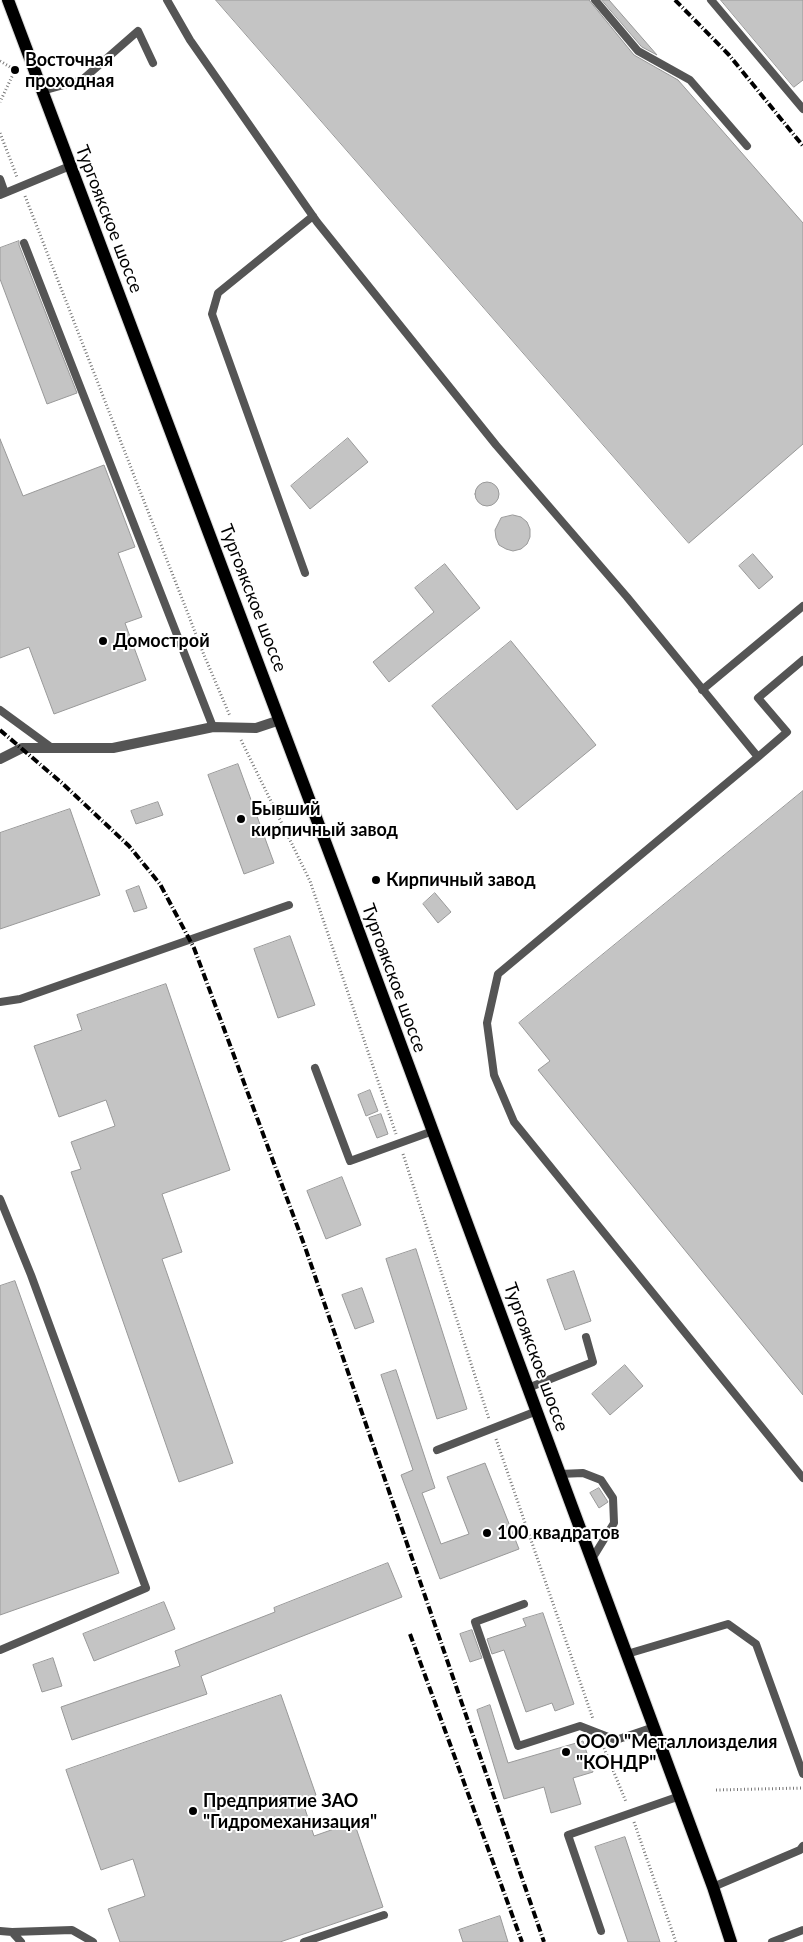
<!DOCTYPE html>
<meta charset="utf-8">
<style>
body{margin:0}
canvas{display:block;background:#fff}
</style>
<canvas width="803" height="1942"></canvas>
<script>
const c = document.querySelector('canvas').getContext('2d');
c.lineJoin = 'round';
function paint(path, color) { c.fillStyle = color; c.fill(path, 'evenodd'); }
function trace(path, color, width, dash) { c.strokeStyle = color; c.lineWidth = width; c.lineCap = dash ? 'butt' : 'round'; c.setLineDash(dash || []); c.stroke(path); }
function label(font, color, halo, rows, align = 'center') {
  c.font = font + ' Lato,sans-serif'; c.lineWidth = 4; c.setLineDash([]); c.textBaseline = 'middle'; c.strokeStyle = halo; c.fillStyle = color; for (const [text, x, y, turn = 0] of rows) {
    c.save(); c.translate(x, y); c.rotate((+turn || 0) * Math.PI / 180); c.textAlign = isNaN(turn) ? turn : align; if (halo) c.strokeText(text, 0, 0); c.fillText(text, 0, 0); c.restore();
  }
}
const building = new Path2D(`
 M216,0H589L634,55L678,80L803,223V444L689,543Z
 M602,0H609L657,55L642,47Z
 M721,0H803V80L794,87Z
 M19,241V245L77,393L47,404L0,279V248Z
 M348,438L368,462L310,509L291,486Z
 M0,439L23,496L104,465L135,547L118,553L142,617L125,623L146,680L54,714L29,647L0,658Z
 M475 494a12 12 0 1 1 24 0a12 12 0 1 1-24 0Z
 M513,515L521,517L527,522L530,529V537L527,544L521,549L513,551L506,549L499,545L496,538L495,530L501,518Z
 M753,554L773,577L759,589L739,566Z
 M445,564L480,608L389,682L373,662L434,612L415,588Z
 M511,641L596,745L517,810L432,706Z
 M238,764L274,863L244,874L208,775Z
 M803,791V1395L538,1070L550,1061L519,1023Z
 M158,802L163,815L136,824L131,811Z
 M70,809L100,895L0,929V833Z
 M139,886L147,908L134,912L126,891Z
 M435,893L451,912L438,923L423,904Z
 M290,936L315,1005L278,1018L254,949Z
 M166,984L230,1170L162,1194L182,1252L162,1259L233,1463L179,1482L71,1172L81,1169L71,1142L115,1126L106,1100L59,1117L34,1046L82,1030L77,1015Z
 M370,1090L378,1111L366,1116L358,1095Z
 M381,1114L388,1134L377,1138L369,1118Z
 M342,1177L361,1225L326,1239L307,1191Z
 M416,1249L467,1409L437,1419L386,1259Z
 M574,1271L591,1321L565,1330L547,1280Z
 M15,1281L119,1573L0,1615V1286Z
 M362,1288L374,1322L355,1329L342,1295Z
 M625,1365L643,1386L610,1415L592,1394Z
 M396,1370L435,1488L422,1493L441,1544L469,1534L447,1477L485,1463L519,1549L440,1579L401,1475L413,1470L381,1375Z
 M599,1488L608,1502L599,1508L590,1493Z
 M388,1563L402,1597L201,1676L207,1694L72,1740L61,1707L180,1666L175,1651L275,1612L274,1608Z
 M164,1602L175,1629L94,1661L83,1634Z
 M543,1613L574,1704L555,1711L552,1703L526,1712L504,1650L492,1654L487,1639L526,1626L523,1619Z
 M472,1630L482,1658L470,1662L460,1634Z
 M53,1658L62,1686L42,1692L33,1665Z
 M281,1695L316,1795L302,1800L314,1836L354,1822L383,1907L280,1942H120L108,1909L145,1896L133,1859L101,1870L66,1770Z
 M490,1705L508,1763L583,1741L593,1772L573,1778L581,1804L551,1813L544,1787L504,1799L477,1710Z
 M625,1837L660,1942H628L595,1847Z
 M500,1916L508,1942H463L459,1930Z`);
paint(building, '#c4c4c4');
trace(building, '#999', 1);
const primary = new Path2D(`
 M8,0L346,897L713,1887L731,1942`);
trace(primary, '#dbdbdb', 14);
trace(new Path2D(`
 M0,61L15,70L0,102
 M0,133L17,177
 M25,196L204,655L230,716
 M241,740L310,881L396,1134
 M403,1154L489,1419
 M496,1439L593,1719
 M604,1748L626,1802
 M716,1790L803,1788
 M634,1822L676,1942`), '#777', 3, [1, 2.5]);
trace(new Path2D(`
 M167,0L190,40L317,222L496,445L627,597L758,757L498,974L487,1023L494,1075L514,1122L803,1478
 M595,0L638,51L690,80L747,146
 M711,0L803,109
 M42,91L82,80L138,31L153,63
 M0,179L5,193
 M0,195L70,166
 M24,243L213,727
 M305,573L212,314L218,293L313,216
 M702,690L803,606
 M0,710L52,748
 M758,757L787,732L758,698L803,660
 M0,1002L20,999L289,905
 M315,1068L350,1161L433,1131
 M0,1199L31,1275L146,1588L0,1650
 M528,1388L593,1362L586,1337
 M437,1450L537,1411
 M560,1474L583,1473L601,1480L613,1498L614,1523L592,1559
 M524,1604L475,1622L518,1746L580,1726L616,1740L654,1727
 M627,1654L728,1624L756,1644L803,1774
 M713,1887L800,1850L803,1846
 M0,1931L12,1932L21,1942
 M601,1931L568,1835L680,1796
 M12,1932L72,1930L93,1942
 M304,1942L384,1915
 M772,1942L803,1930`), '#555', 8);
trace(new Path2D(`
 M0,759L22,748H113L213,727L256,728L280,720`), '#555', 10);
trace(primary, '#000', 12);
trace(new Path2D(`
 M675,0L729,55L803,146
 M0,730L63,784L129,846L160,884L194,948L305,1247L544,1942
 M410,1634L522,1942`), '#000', 4, [8, 2.5, 1, 2.5]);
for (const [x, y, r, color] of [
 [15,70,5,"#000"],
 [103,641,5,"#000"],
 [241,819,5,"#000"],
 [376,880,5,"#000"],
 [487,1533,5,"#000"],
 [566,1752,5,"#000"],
 [193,1811,5,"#000"]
]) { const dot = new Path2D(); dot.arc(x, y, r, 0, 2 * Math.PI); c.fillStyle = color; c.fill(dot); trace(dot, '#fff', 2); }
label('bold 18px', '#000', '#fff', [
 ["Восточная",25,60],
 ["проходная",25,81],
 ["Домострой",113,641],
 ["Бывший",251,809],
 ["кирпичный завод",251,830],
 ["Кирпичный завод",386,880],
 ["100 квадратов",497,1533],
 ["ООО \"Металлоизделия",576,1742],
 ["\"КОНДР\"",576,1763],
 ["Предприятие ЗАО",203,1801],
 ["\"Гидромеханизация\"",203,1822]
], 'left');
label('18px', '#000', '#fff', [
 ["Тургоякское шоссе",109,219,69],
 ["Тургоякское шоссе",253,598,69],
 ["Тургоякское шоссе",394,978,70],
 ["Тургоякское шоссе",536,1357,70]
]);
</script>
